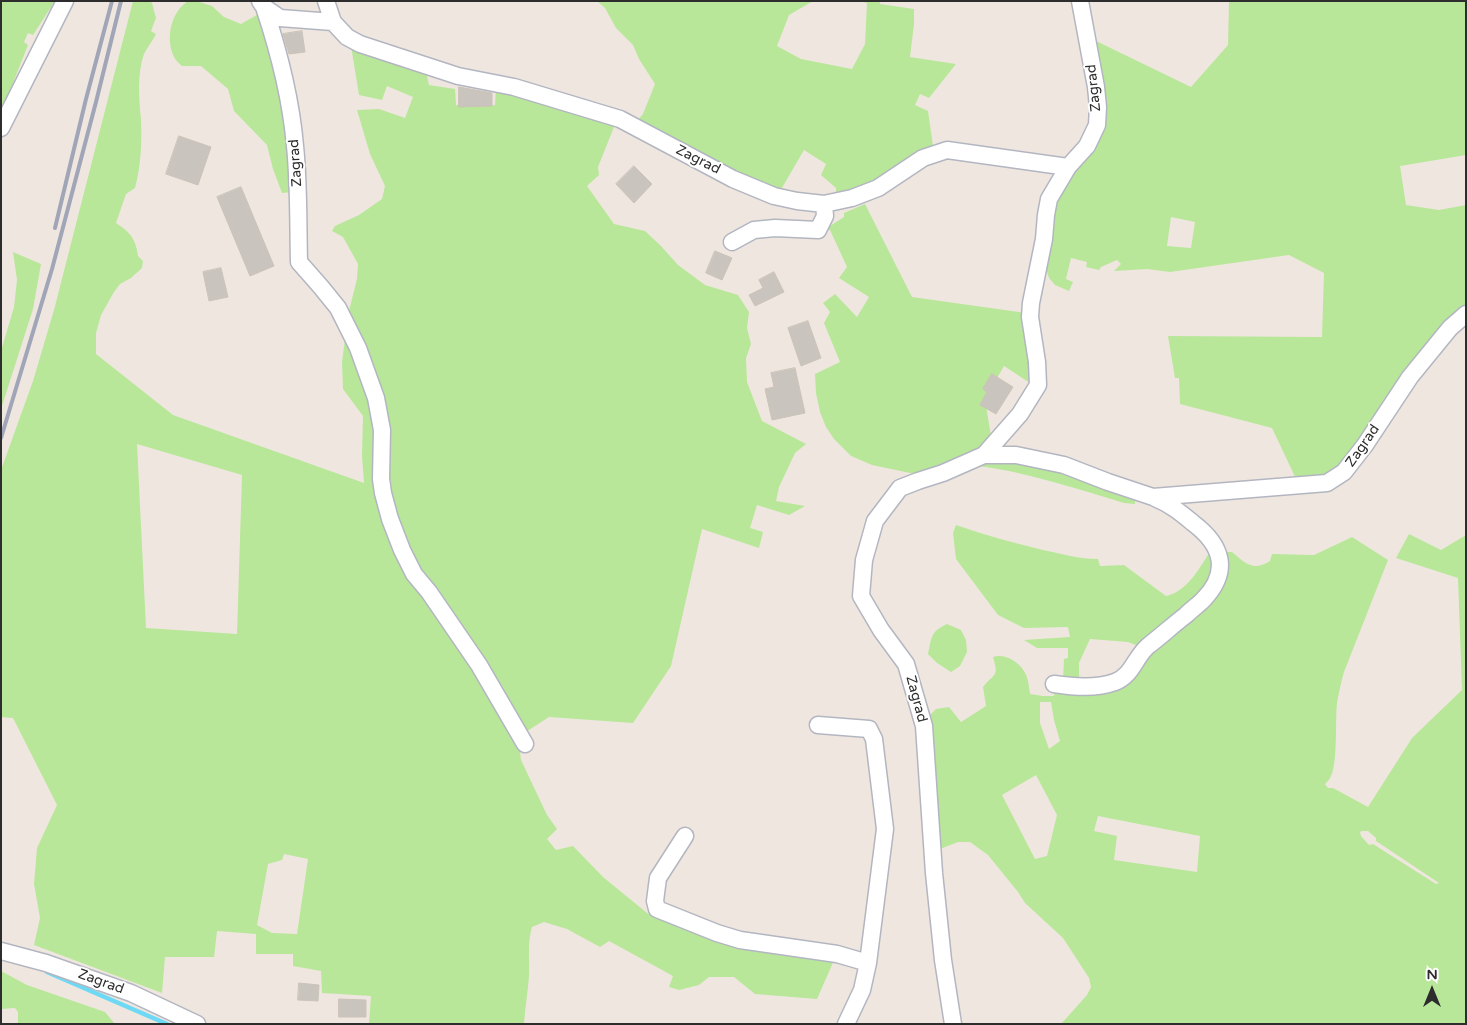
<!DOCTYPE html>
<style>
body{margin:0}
#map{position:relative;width:1467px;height:1025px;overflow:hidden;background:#efe7df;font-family:"Varela Round",sans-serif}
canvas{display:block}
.frame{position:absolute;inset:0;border:2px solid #2d2d2d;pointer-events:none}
.north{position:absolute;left:1407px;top:965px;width:50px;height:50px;-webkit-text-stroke:4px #fff;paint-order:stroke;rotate:0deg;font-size:14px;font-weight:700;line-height:20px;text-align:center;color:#2d2d2d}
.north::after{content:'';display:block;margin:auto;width:18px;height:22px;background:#2d2d2d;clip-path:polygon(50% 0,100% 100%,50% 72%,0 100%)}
</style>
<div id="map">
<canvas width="1467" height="1025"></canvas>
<div class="frame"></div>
<div class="north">N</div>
</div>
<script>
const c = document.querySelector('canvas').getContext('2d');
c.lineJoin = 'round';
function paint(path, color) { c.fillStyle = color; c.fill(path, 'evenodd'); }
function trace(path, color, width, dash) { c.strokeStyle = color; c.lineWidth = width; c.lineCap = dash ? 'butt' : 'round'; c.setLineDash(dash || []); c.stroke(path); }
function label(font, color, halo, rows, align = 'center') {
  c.font = font + ' "Varela Round",sans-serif'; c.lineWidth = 4; c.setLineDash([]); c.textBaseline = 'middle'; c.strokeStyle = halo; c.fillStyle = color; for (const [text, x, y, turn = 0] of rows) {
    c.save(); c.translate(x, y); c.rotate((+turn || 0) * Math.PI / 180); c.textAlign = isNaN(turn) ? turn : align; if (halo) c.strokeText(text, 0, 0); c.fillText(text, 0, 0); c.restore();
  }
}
paint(new Path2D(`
 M1,1H55L33,35L28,33L24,42L28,45L9,93L1,108Z
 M133,1H150L152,3L156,18L151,31L156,34C153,41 147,47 144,54C137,73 139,100 141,119C142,142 141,166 135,188L126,194L116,223C130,232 136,239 138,256L143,261L142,268L131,278L120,284L114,292L101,315L96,333V354L173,415L364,483L362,456L363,416L343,389L342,362L345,339L358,331L349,311L357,279L358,264L343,237L332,231L335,226L359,215L382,199L385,186L370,154L357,110L379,109L405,118L413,97L387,86L382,100L359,95L351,46L426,72L429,85L455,89L456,105H495L496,88L616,122L598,167L599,175L587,186L614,224L645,231L661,246L678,265L705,285L738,295L749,312L747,328L751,344L746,358L747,382L762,421L806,444L795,453L779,487L776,501L805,506L789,515L757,505L750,528L763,532L759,548L702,529L671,666L633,723L549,717L518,737L521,760L547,815L557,829L547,839L556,850L573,846L603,877L647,913L694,931L835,958L817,999L755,994L734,977H709L699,985L679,990L669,987L673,976L609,941L600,947L567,929L544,922L532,927C527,944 530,959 529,976C528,992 525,1007 524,1024H369L371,996L322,993L321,971L293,966V954H256V934L217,931L214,957H165L162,993L34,945L40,918L34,884L37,848L57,805L13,718L1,717V470L33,381L54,310ZM137,444L242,475L237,634L146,628ZM284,854L308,859L297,934L272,933L257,925L268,864L282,860Z
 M188,1H196L212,6L224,17L241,24L262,12L275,47L293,192L282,193L273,169L267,145L234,111L228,89L201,66H182C179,63 176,61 174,57C165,38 171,12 188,1Z
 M597,1H813L789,15L777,46L801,59L852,69L865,44L867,3L860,1H880V4L914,9V24L910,57L956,64L929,98L920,94L915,105L928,111L933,146L881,179L859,188L836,194V188L821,175L826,164L804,150L779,193L737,176L637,121L643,114L655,84L639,59L633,45L616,28L605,8Z
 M1229,1H1466V155L1400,166L1406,205L1439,210L1466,205V308L1341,472L1297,481L1272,428L1180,404L1179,378H1175L1168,336L1322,337L1324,273L1289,255L1170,272L1147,269L1114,271L1121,264L1117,260L1101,267L1099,270L1086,267L1087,262L1071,258L1066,279L1073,282L1069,291L1055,285L1049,278L1044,262L1057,196L1092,146L1094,40L1191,87L1228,45ZM1171,217L1195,222L1191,248L1167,246Z
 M865,204L912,297L1026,313L1033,385L1004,366L985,399L991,436L976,454L915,474L872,465L851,456L834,439L826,427L820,412L816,393L815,374L840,362L824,323L830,312L823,303L835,294L857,317L869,297L839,278L847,267L830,230L823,231L826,225L830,226L844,217V213Z
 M13,252L41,264L33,309L1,409V351L14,307L17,280Z
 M991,458L1061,467L1135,499V504L1124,503C1074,488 1024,471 971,465Z
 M956,525C985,535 1014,543 1043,550C1062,554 1079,559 1098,559L1100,566L1124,565L1166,596C1189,591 1201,565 1213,547L1215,551L1210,586L1141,647L1128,642L1090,639L1079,663V680L1063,681L1064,659L1068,658V648H1037L1024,640L1070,637L1068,627L1024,628L998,615L956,559L953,533Z
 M1409,534L1441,550L1466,535V1024H1061L1087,995L1091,987L1089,978L1063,938L1025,903L1018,892L988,855L970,842H958L940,849L926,719L936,709L949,707L961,722L986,706L983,687C995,672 999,678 993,657C1004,653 1018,661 1024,671C1028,677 1029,686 1030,694L1043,696H1054L1055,688L1098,689L1139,664L1193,614L1222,552H1232C1245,563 1253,572 1270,561L1272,554L1314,555L1352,537L1388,560L1344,672C1341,682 1339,692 1337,703C1335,720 1338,766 1330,778C1329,780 1327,782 1325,784L1328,788H1333L1368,807L1412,738L1462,690L1458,578L1396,558ZM1040,702H1051L1054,720L1060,741L1049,749L1040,723ZM1036,775L1057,815L1047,856L1035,859L1002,795ZM1098,816L1200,836L1197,872L1114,860L1117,836L1094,831ZM1362,831H1368L1376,838V841L1439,883L1436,884L1373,844L1369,845L1361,836L1360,832Z
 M947,624L961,630L966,640L967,652L960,666L951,672L937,663L928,654C932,637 930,632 947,624Z
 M1,971L27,985L105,1012L115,1024H16L18,1022V1012L15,1008L1,1009Z`), '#b8e799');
trace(new Path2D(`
 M47,972L167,1024`), '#6ed9f5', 4.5);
const building = new Path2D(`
 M302,31L305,52L289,54L283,34Z
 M459,87L492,93V106L459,107Z
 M179,136L211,147L198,185L166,174Z
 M634,166L652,184L634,203L616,184Z
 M241,187L274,266L250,276L217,197Z
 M715,251L732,258L722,280L706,273Z
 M221,268L228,297L209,301L203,272Z
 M774,272L784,292L755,306L749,295L763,288L759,280Z
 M808,321L821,358L801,366L788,328Z
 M795,368L805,413L772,420L765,389L774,387L771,373Z
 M992,374L1013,387L996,414L980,405L987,392L983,389Z
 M299,983L319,985L318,1001L298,1000Z
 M339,999L366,1000V1017H339Z`);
paint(building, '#cac4be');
trace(building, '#cbc3b8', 1);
const minor = new Path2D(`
 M260,1L264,7L280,18L333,22L347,37L360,44L458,76L514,87L620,119L733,179L774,196L797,201L824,204L852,198L878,188L923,158L947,150L1068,167
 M326,1L333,22
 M264,7C279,52 291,99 295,146C299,184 298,223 299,262L321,287L338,308L358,348L376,398L382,430L381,479L383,493L390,519L402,550L414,574L429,592L479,665L525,744
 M1,128L65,1
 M732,242L754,230L775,228L818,230L825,216L824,204
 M984,455H1016L1064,465L1108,482L1153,497L1327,483L1344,472L1365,445L1410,377L1450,328L1466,314
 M1054,684C1074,687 1096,689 1115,682C1132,676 1135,657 1148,646C1161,636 1173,625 1186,615C1191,610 1198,605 1203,600C1231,571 1222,545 1193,523C1181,513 1170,504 1155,498
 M818,725L869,729L874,739L885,829L868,963L862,990L846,1024
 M685,836L658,878L655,901L657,909L717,933L740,940L837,954L868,963
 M1,951L46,963L131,993L197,1024
 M953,1024L943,960L934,873L924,726L906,664L881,630L861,596L864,560L875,521L900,488L918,481L943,473L984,455L1020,414L1038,385L1037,362L1030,317L1031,303L1044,239L1046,215L1049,199L1068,167L1087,146L1097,125L1098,107L1096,87L1080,1`);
trace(minor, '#b3b6c1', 19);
trace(minor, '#fff', 16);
trace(new Path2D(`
 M55,228L86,99L112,1
 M1,438L52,269L96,102L121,1`), '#a1a5b8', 4);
label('14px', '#2d2d2d', '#fff', [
 ["Zagrad",1094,88,-96],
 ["Zagrad",698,160,27],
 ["Zagrad",296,163,-94],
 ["Zagrad",1363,446,-55],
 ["Zagrad",916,699,75],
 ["Zagrad",101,982,20]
]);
</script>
